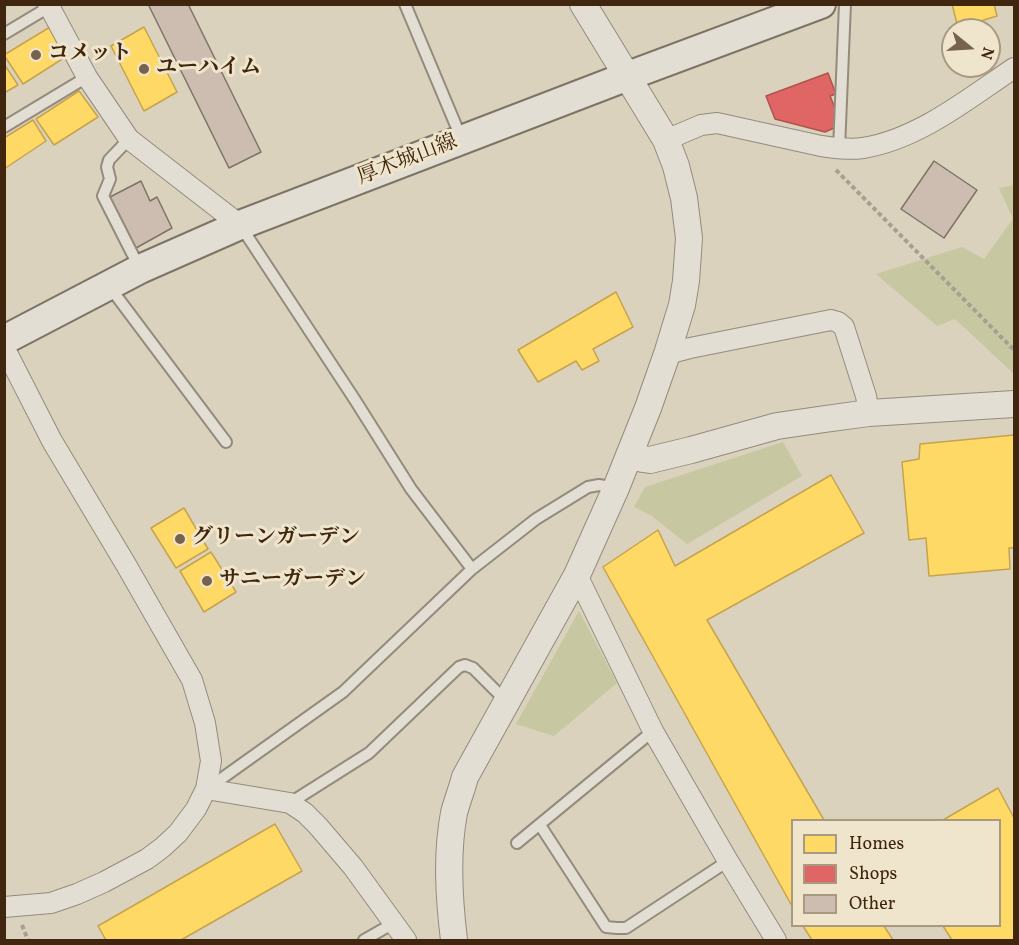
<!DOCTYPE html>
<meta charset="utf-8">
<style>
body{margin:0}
#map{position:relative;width:1019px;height:945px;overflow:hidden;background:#dad2bd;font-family:Vollkorn,serif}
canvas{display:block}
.frame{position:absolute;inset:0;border:6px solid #41260f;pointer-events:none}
.legend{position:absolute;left:791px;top:819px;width:210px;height:108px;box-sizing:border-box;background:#efe5cc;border:2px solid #a99980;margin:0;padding:8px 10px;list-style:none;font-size:18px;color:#41260f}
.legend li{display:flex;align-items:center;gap:12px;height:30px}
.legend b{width:30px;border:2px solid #a99980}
.north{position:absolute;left:941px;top:18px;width:60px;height:60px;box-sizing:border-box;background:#efe5cc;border:2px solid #a99980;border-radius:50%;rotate:108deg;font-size:16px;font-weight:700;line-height:24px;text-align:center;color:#41260f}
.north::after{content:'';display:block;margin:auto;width:21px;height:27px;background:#77624c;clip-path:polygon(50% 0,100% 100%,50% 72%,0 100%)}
</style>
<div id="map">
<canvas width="1019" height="945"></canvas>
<div class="frame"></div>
<ul class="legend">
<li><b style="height:16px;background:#ffd966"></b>Homes</li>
<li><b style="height:16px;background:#e06666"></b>Shops</li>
<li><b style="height:16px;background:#ccbdb0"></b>Other</li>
</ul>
<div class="north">N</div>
</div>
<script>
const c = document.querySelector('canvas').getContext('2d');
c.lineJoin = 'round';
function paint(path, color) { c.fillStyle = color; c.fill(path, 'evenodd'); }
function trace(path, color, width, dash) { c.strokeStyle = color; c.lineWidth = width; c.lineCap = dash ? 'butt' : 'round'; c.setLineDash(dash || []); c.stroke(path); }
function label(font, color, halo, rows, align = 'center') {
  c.font = font + ' Vollkorn,"Noto Serif JP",serif'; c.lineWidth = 6; c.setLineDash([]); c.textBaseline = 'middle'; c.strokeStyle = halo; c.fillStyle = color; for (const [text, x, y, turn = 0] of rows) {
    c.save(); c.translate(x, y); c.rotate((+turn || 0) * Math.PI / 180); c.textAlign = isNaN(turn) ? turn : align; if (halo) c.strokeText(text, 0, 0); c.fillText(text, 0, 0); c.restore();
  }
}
paint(new Path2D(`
 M1014,185V374L955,319L937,326L876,274L962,247L984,259L1013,219L999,188Z
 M783,442L802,476L687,544L652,516L634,507L645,487Z
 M579,611L617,683L554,736L516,724Z`), '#c7c7a1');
const homes = new Path2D(`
 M952,4H994L997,16L958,28Z
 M50,27L67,56L23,84L4,55Z
 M144,27L177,92L144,111L111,46Z
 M4,64L18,85L4,93Z
 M79,91L98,117L54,145L36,119Z
 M33,120L46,141L4,169V138Z
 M616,292L633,327L593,349L599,361L582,370L576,361L538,382L518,350Z
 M1014,435V548H1009L1010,569L929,576L926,538L909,540L902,462L919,459L920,444Z
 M831,475L864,533L707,620L824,820H792V906L603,567L658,530L675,566Z
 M184,508L208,549L176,568L151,528Z
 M211,552L236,592L204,612L180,571Z
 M998,788L1014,818V940H952L943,926H1000V820H943Z
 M275,824L302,871L181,940H106L98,926Z
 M803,926H884L893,940H812Z`);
paint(homes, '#ffd966');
trace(homes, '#c6a34c', 1.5);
const shops = new Path2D(`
 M828,73L836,94L830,96L835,108L834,128L825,132L775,119L766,96Z`);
paint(shops, '#e06666');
trace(shops, '#b0534c', 1.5);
const building = new Path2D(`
 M148,4H188L261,152L229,168Z
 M934,161L977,190L944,238L901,209Z
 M141,181L150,201L157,197L172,228L136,248L110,197Z`);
paint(building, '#ccbdb0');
trace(building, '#7d7466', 1.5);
const service = new Path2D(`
 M405,4L462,140
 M4,34L49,7
 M4,127L87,77
 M129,139L109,160L107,167L110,179L103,196L140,269
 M839,149L845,4
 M240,225L355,400L411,489L472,569
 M109,286L226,442
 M207,789L343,692L472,569L536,519L588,487L599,485L616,488
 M290,803L369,753L459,667L465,665L473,668L506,701
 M540,825L606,927L617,928H626L728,861
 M517,843L653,731
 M364,940L394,923`);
const minor = new Path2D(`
 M48,4L87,77L129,139L240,225
 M666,140L701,125L717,123L821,146C835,148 849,150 863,148C919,139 969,98 1014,68
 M4,347L52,441L125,563L192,680L205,723L211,761L206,789L196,809L178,833L163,847L147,859L104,882L77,894L51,903L4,907
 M667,354L690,348L831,320L838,322L844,327L866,396L869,413
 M577,575L653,731L728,861L776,940
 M206,789L290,803L305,813L318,826L353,867L406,940`);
const tertiary = new Path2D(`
 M629,455L643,459L650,460L691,450L777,426L825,419L869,413L1014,404
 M454,940C449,899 446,855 454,813C457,801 462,789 465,777L577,575L616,488L648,408L667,354L682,305L686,281L689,238L684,198L676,166L666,140L583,4`);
const secondary = new Path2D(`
 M4,340L140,269L240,225L628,76L821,4`);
trace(service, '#948b7d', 14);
trace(minor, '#948b7d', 22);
trace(tertiary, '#948b7d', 28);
trace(secondary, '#7d7466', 32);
trace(new Path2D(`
 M836,170L1014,350
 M22,925L28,940`), '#a59f94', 4, [4.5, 3]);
trace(service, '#e2ded3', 10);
trace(minor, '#e2ded3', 20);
trace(tertiary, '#e2ded3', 26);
trace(secondary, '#e2ded3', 28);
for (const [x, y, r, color] of [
 [36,55,6,"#77624c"],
 [144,69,6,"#77624c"],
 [180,539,6,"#77624c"],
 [207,581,6,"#77624c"]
]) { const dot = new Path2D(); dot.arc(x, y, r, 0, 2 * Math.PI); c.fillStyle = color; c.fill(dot); trace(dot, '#efe5cc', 2); }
label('bold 21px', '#41260f', '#efe5cc', [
 ["コメット",48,55],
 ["ユーハイム",156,69],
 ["グリーンガーデン",192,539],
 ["サニーガーデン",219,581]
], 'left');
label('21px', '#41260f', '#efe5cc', [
 ["厚木城山線",408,161,-21]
]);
</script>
